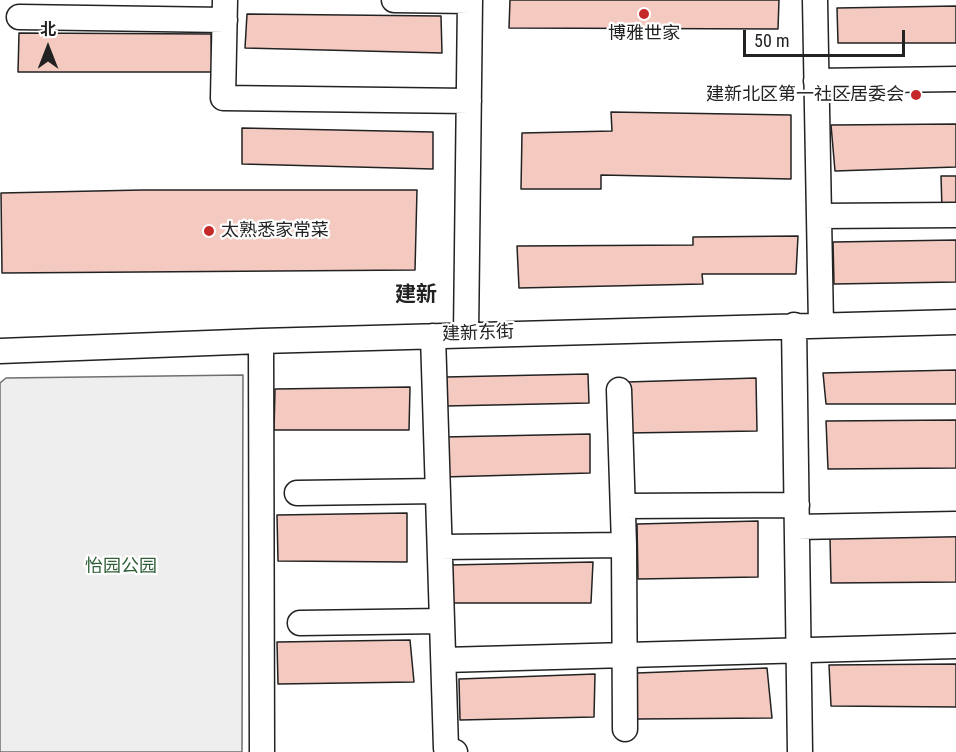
<!DOCTYPE html>
<meta charset="utf-8">
<style>
body{margin:0}
#map{position:relative;width:956px;height:752px;overflow:hidden;background:#fff;font-family:"Roboto Condensed","Noto Sans SC",sans-serif}
canvas{display:block}
.north{position:absolute;left:18px;top:18px;width:60px;height:60px;-webkit-text-stroke:4px #fff;paint-order:stroke;rotate:0deg;font-size:16px;font-weight:700;line-height:24px;text-align:center;color:#222}
.north::after{content:'';display:block;margin:auto;width:21px;height:27px;background:#222;clip-path:polygon(50% 0,100% 100%,50% 72%,0 100%)}
.scale{position:absolute;left:743px;top:30px;width:162px;height:27px;box-sizing:border-box;border:3px solid #222;border-top:0;padding-left:8px;font-size:18px;line-height:21px;white-space:nowrap;color:#222;-webkit-text-stroke:4px #fff;paint-order:stroke}
</style>
<div id="map">
<canvas width="956" height="752"></canvas>
<div class="north">北</div>
<div class="scale">50 m</div>
</div>
<script>
const c = document.querySelector('canvas').getContext('2d');
c.lineJoin = 'round';
function paint(path, color) { c.fillStyle = color; c.fill(path, 'evenodd'); }
function trace(path, color, width, dash) { c.strokeStyle = color; c.lineWidth = width; c.lineCap = dash ? 'butt' : 'round'; c.setLineDash(dash || []); c.stroke(path); }
function label(font, color, halo, rows, align = 'center') {
  c.font = font + ' "Roboto Condensed","Noto Sans SC",sans-serif'; c.lineWidth = 4.5; c.setLineDash([]); c.textBaseline = 'middle'; c.strokeStyle = halo; c.fillStyle = color; for (const [text, x, y, turn = 0] of rows) {
    c.save(); c.translate(x, y); c.rotate((+turn || 0) * Math.PI / 180); c.textAlign = isNaN(turn) ? turn : align; if (halo) c.strokeText(text, 0, 0); c.fillText(text, 0, 0); c.restore();
  }
}
const green = new Path2D(`
 M243,375L242,752H0V383L6,378Z`);
paint(green, '#eee');
trace(green, '#6f6f6f', 1.5);
const building = new Path2D(`
 M510,0H779L778,29L509,28Z
 M956,6V43H838L837,8Z
 M247,14L441,16L442,53L245,48Z
 M19,33L211,34L212,72H18Z
 M611,112L791,115V179L601,175V189H521L522,133L612,131Z
 M956,124V167L835,171L831,125Z
 M242,128L433,132V169L242,164Z
 M941,176H956V211L942,210Z
 M142,190H417L415,270L2,273L1,193Z
 M798,236L796,274H702L703,284L519,288L517,246L693,245V237Z
 M956,240V282L834,284L833,242Z
 M956,370V404H826L823,373Z
 M588,374L589,403L446,406V377Z
 M756,378L757,431L627,433V382Z
 M410,387L409,430H274L275,389Z
 M956,420V468L828,469L826,421Z
 M590,434V473L443,477L444,437Z
 M407,513V562L278,561L277,515Z
 M758,521V577L638,579L637,524Z
 M956,536V582L831,583L830,538Z
 M593,562L591,603H448V565Z
 M410,640L414,682L278,684L277,642Z
 M956,664V707L831,706L829,665Z
 M767,668L772,718L637,719V673Z
 M595,674L594,717L460,720L459,679Z`);
paint(building, '#f3c9c0');
trace(building, '#222', 1.5);
const minor = new Path2D(`
 M225,0L223,98L469,101
 M394,0L470,1
 M815,0L821,325
 M19,17L225,20
 M816,81L956,79
 M819,216L956,215
 M794,325L800,752
 M466,335L470,0
 M433,336L446,748L455,752
 M261,341L262,752
 M0,351L261,341L956,322
 M619,390L624,545L625,729
 M297,493L438,491
 M623,506L797,505
 M797,527L956,524
 M440,547L624,545
 M300,623L442,621
 M444,660L956,646`);
trace(minor, '#222', 27);
trace(minor, '#fff', 24);
for (const [x, y, r, color] of [
 [644,14,6,"#c62828"],
 [916,95,6,"#c62828"],
 [209,231,6,"#c62828"]
]) { const dot = new Path2D(); dot.arc(x, y, r, 0, 2 * Math.PI); c.fillStyle = color; c.fill(dot); trace(dot, '#fff', 2); }
label('18px', '#222', '#fff', [
 ["博雅世家",644,34],
 ["建新北区第一社区居委会",904,95,"right"],
 ["太熟悉家常菜",221,231,"left"]
]);
label('18px', '#222', '#fff', [
 ["建新东街",478,334,-2]
]);
label('18px', '#2f5e38', '#fff', [
 ["怡园公园",121,567]
]);
label('bold 21px', '#222', '#fff', [
 ["建新",416,296]
]);
</script>
